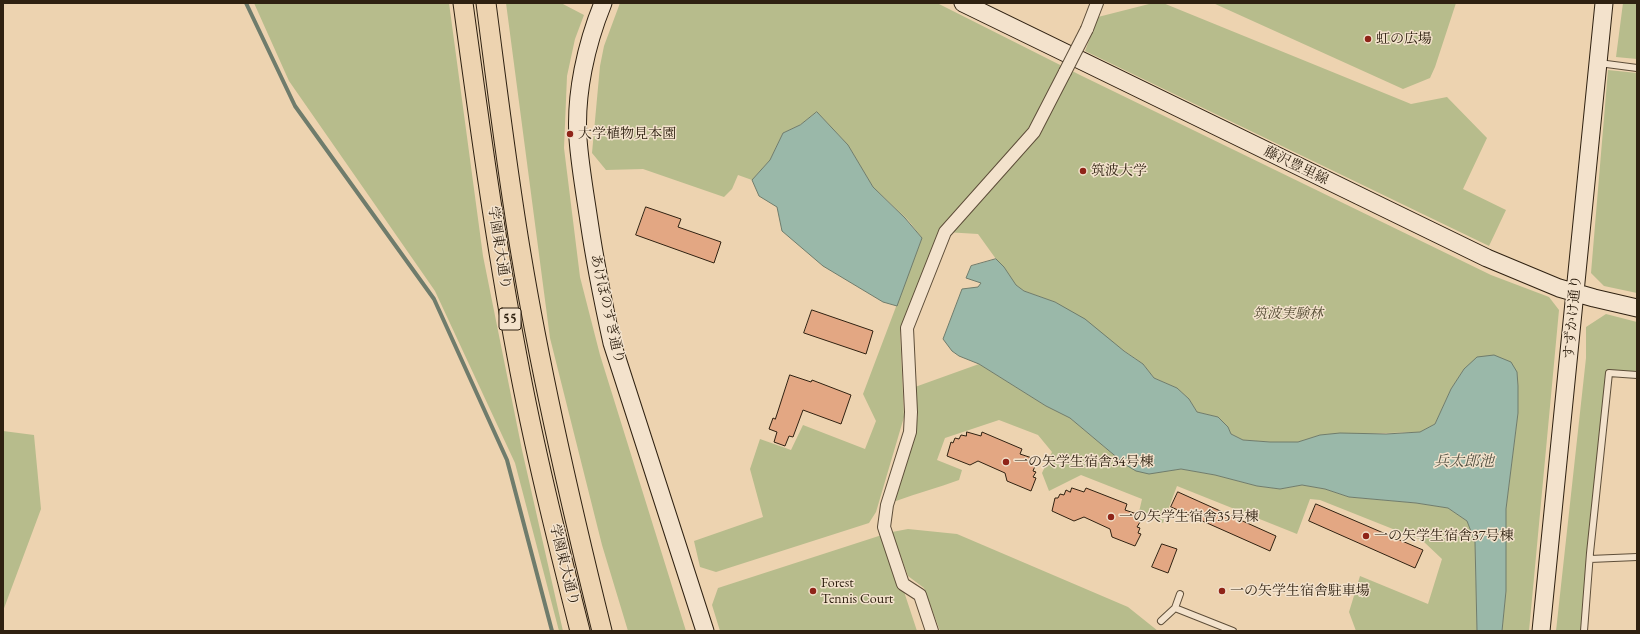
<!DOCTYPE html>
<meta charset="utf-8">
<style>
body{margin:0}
#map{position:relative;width:1640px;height:634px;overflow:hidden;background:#edd3b0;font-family:"EB Garamond",serif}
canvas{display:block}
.frame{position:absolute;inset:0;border:4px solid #2f2111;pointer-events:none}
</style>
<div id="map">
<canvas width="1640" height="634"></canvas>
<div class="frame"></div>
</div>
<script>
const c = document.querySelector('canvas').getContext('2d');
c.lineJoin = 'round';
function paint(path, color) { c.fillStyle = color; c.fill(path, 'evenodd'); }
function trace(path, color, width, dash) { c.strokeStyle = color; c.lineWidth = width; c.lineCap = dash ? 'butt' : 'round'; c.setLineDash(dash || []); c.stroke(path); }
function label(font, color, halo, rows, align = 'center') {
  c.font = font + ' "EB Garamond","Noto Serif JP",serif'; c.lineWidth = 3; c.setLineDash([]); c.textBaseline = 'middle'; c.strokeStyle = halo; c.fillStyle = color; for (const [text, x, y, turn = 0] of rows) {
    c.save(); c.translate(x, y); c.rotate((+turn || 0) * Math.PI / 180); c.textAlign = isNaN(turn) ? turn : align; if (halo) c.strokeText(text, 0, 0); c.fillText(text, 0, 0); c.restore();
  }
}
paint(new Path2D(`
 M254,3H449L483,256L522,450L563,631H559L515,463L435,291L289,81Z
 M506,3H561L584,15L575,39L567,76L564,148L580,277L600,355L686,631H628L602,545L550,338Z
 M620,3H937L1080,75L1491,275L1549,297L1559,310L1529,631H1502L1506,591V509L1518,413V386L1517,372L1464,369L1451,389L1435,424L1420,432L1320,435L1298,442H1270L1243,440L1231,434L1228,427L1218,417L1197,412L1189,399L1177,388L1154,378L1143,364L1055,302L1024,291L1016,285L1004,267L996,259L978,234L945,232L937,237L900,332L904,417L876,512L869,523L716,572L700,567L694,541L763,517L750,469L760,439L791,450L803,425L865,449L876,421L863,394L922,238L908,220L873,187L848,145L817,112L800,125L783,133L770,160L752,180L738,175L732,189L724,197L643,169L606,170L592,153L600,66L604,46Z
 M1153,3H1163L1411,104L1447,97L1487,138L1463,189L1506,210L1489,246L1085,51L1098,17Z
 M1213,3H1456L1435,67L1430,78L1403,89Z
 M1623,3H1637V59L1616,57Z
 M1608,70L1637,73V293L1604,286L1591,273Z
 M1606,314L1637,322V375L1610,373L1584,631H1556L1586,358V327Z
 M979,364L1046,406L1070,418L1126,465L1149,473L1181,469L1215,475L1257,486L1280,489L1302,485L1325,489L1349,497L1416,503L1448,508L1467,521L1475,542L1477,631H1356L1349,612L1360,576L1428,604L1442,559L1423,541L1320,500L1310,499L1297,534L1177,486L1163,523L1139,512L1142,499L1081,475L1049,491L1042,473L1052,452L1038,435L999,420L945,438L937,460L962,470L959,480C938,488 917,493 896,501L894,500L911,447L918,416L915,387Z
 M3,431L34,435L41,509L3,611Z
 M908,529L957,534L1128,607L1158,631H940L924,588L908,576L892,532Z
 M885,534L917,631H720L712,605L718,588Z`), '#b7bc8c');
const water = new Path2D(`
 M817,112L848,145L873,187L905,218L922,238L897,306L883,302L823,266L782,231L777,207L759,196L752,180L770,160L783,133L800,125Z
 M996,259L1004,267L1016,285L1024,291L1055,302L1085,319L1124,351L1143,364L1154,378L1177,388L1189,399L1197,412L1218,417L1228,427L1231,434L1243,440L1270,442H1298L1320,435L1340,433L1386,434L1420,432L1435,424L1451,389L1464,369L1477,357L1494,355L1511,362L1517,372L1518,386V413L1506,509V591L1502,631H1477L1475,542L1467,521L1448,508L1416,503L1349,497L1325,489L1302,485L1280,489L1257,486L1215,475L1181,469L1149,474L1136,471L1126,465L1070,418L1046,406L979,364L959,356L952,351L943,339L962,289L978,287L981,283L966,278L971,266Z`);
paint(water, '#9ab8a9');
trace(water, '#6f7c6c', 1);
trace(new Path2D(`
 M246,3L295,106L434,299L507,460L552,631`), '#6f7c6c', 4);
const building = new Path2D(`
 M646,207L681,219L678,227L721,242L714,263L636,235Z
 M812,310L873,331L866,354L804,333Z
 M790,375L811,382L812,380L851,395L841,424L803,410L793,437L789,436L785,446L774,442L777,432L769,429L773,418L775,419Z
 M967,432L981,436L982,432L1022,449L1020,454L1032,458L1030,464L1035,466L1033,471L1036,472L1033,477L1036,478L1031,491L1007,481L1005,473L978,461L970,465L947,456L951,442L953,443L955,438L959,439L961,435L966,436Z
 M1072,488L1084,492L1086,488L1127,504L1125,510L1137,514L1135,519L1140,522L1137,527L1140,528L1138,533L1141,534L1135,546L1112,537L1110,529L1084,517L1074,521L1052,511L1055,498H1058L1060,494L1064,495L1066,490L1070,492Z
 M1178,492L1276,536L1270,551L1171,507Z
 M1316,504L1423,550L1415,568L1309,521Z
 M1162,544L1177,549L1168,573L1152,567Z`);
paint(building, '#e3a783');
trace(building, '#2f2111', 1);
const lane = new Path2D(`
 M1599,63L1637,68
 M1590,559L1637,557
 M1175,608L1233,631
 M1161,621L1175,608L1180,594
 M1584,631L1590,553L1609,373L1637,375`);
const street = new Path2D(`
 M1087,29L1097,3
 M932,631L920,595L903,584L884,527L887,505L910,432L911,412L907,328L945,232L1034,132L1065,72`);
const secondary = new Path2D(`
 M603,3C586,45 575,94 578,139C580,166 585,194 589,221C595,262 603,302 612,343L705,631
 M963,3L1487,258L1559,288L1594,298L1637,308
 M1541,631L1604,3`);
const primary = new Path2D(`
 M463,3C479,121 495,239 517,356C534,448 557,540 580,631
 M486,3C497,87 507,171 521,254C542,381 571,506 602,631`);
trace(lane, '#5e4e39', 8);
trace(street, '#5e4e39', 14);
trace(secondary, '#2f2111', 19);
trace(primary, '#2f2111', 21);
trace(lane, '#f3e2cc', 6);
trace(street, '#f3e2cc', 12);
trace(secondary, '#f3e2cc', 17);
trace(primary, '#edd3b0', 19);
const streetBridge = new Path2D(`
 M1065,72L1087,29`);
trace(streetBridge, '#5e4e39', 14, []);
trace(streetBridge, '#f3e2cc', 12);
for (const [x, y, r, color] of [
 [1368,39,4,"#8f2418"],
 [570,134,4,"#8f2418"],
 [1083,171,4,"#8f2418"],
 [1006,462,4,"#8f2418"],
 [1111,517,4,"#8f2418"],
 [1366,536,4,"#8f2418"],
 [813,591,4,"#8f2418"],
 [1222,591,4,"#8f2418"]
]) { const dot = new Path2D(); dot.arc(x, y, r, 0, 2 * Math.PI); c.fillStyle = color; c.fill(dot); trace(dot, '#f3e2cc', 1.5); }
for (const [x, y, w] of [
 [510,319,22]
]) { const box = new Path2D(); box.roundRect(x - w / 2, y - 11, w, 22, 3); c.fillStyle = '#f3e2cc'; c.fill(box); trace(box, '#2f2111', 1); }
label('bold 13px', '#2f2111', null, [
 ["55",510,319]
]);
label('14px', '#2f2111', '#f3e2cc', [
 ["虹の広場",1376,39],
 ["大学植物見本園",578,134],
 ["筑波大学",1091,171],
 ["一の矢学生宿舎34号棟",1014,462],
 ["一の矢学生宿舎35号棟",1119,517],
 ["一の矢学生宿舎37号棟",1374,536],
 ["Forest",821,583],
 ["Tennis Court",821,599],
 ["一の矢学生宿舎駐車場",1230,591]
], 'left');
label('14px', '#2f2111', '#f3e2cc', [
 ["藤沢豊里線",1296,166,26],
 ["学園東大通り",499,248,81],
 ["あけぼのすぎ通り",607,309,77],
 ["すずかけ通り",1573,317,-85],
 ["学園東大通り",564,565,76]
]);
label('italic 14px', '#514830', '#f3e2cc', [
 ["筑波実験林",1288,314]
]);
label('italic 15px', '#4f4e3f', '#f3e2cc', [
 ["兵太郎池",1464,462]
]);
</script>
